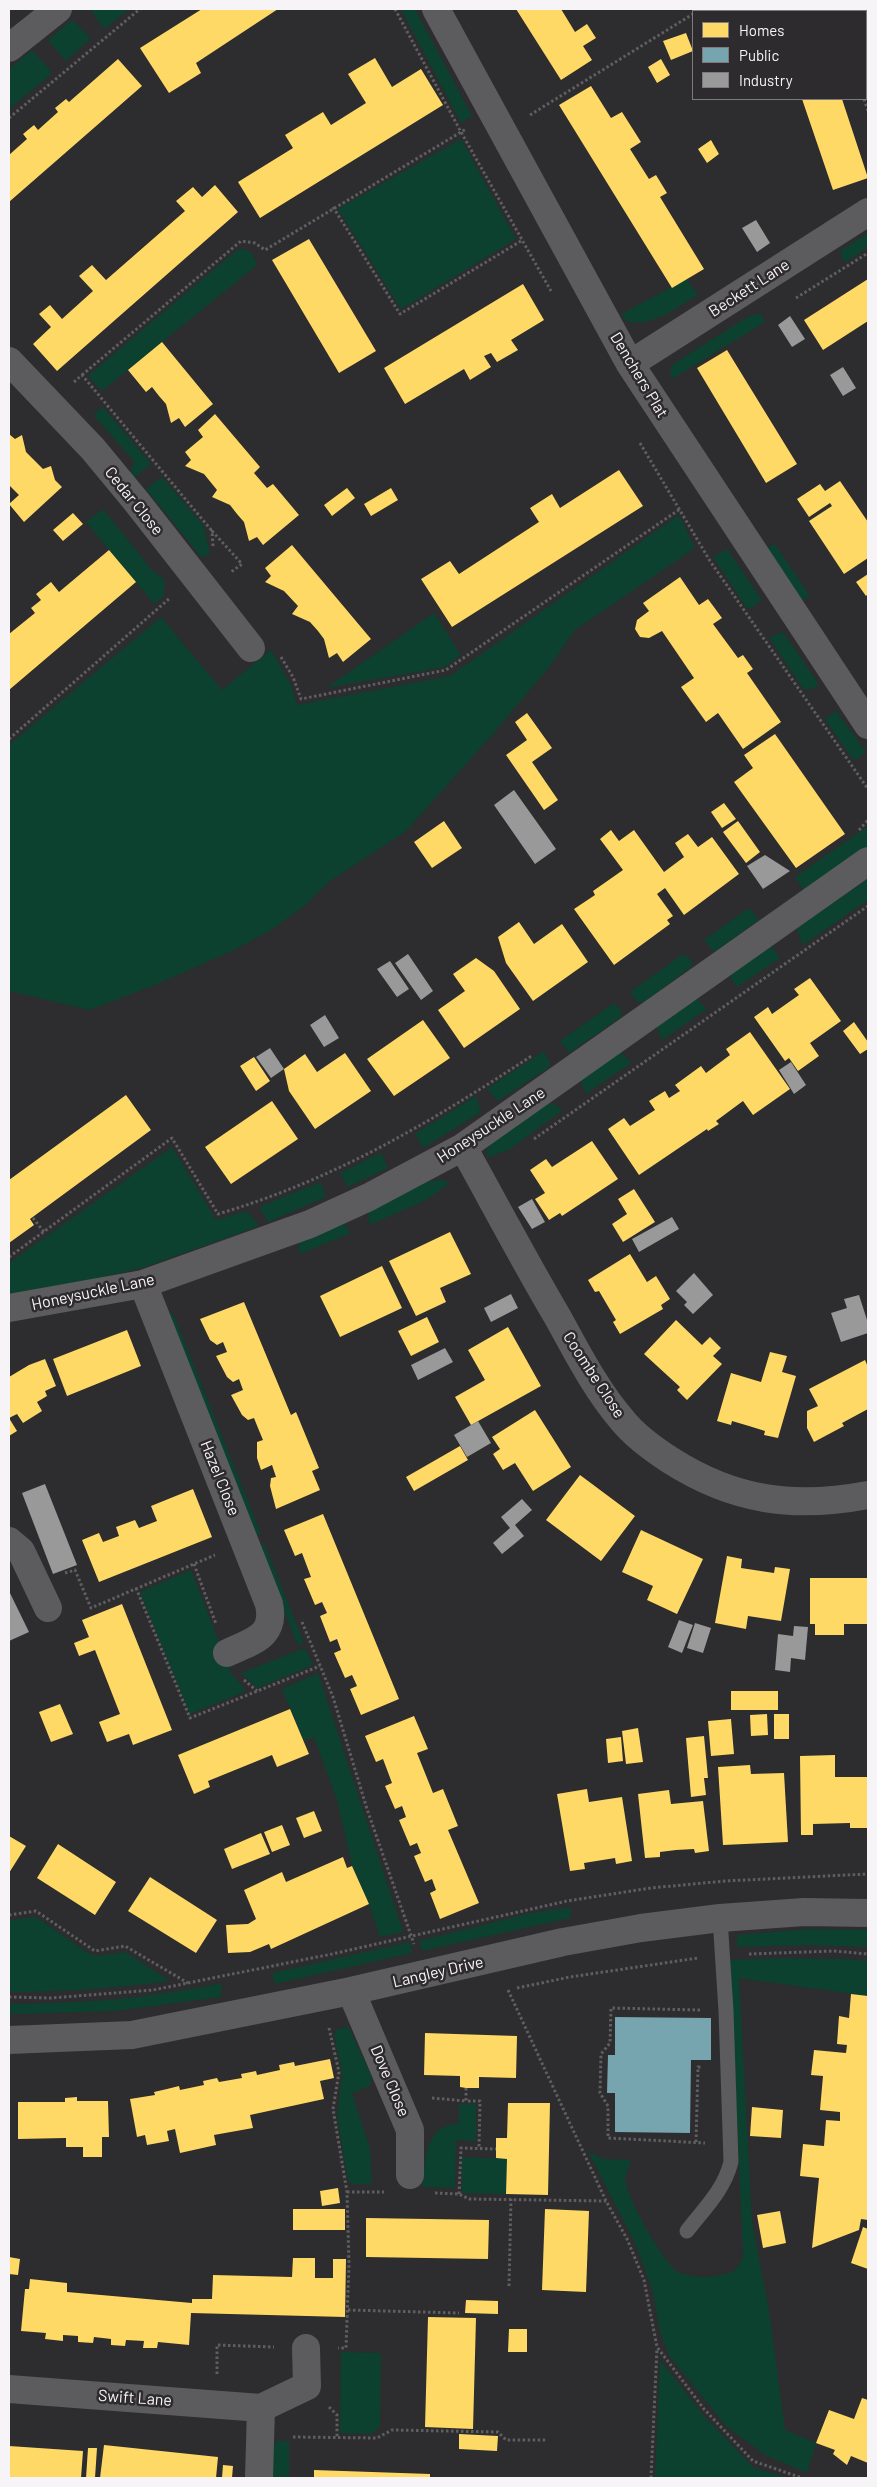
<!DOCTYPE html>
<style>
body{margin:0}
#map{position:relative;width:877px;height:2487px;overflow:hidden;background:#2d2c2e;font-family:Barlow,sans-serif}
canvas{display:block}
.frame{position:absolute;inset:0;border:10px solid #f6f4f7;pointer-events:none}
.legend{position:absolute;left:692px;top:10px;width:175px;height:90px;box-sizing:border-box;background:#2e2b2f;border:1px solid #7e7b7f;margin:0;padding:6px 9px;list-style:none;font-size:15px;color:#f6f4f7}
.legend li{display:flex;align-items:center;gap:10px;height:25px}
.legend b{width:25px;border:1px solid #7e7b7f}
</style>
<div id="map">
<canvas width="877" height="2487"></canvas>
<div class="frame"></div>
<ul class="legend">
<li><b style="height:14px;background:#ffd966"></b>Homes</li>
<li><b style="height:14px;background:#76a5af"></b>Public</li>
<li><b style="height:14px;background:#999"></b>Industry</li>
</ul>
</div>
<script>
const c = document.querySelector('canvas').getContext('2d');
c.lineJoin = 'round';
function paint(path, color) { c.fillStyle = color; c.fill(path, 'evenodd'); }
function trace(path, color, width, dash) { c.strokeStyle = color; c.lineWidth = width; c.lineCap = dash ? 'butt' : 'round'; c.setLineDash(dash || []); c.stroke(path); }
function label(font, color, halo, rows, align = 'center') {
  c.font = font + ' Barlow,sans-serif'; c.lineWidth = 5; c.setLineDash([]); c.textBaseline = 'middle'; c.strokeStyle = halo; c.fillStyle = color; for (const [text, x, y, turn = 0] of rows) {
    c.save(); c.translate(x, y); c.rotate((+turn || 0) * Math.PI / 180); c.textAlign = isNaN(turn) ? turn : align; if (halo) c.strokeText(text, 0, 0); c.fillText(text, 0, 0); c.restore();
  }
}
paint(new Path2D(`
 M90,9H129L104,29Z
 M401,9H415L472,116L461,123Z
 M836,9H868V96L866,89V11H837Z
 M72,20L91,38L66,61L48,40Z
 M32,50L50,70V75L9,109V69Z
 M461,139L516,239L401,309L338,209Z
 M868,233V247L846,262L843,260L840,251Z
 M243,249L252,253L257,265L102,391L88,376L237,250Z
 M687,279L698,295C674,309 656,325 628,322L621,314Z
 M760,313L765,322L672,379L670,373L673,364L746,318Z
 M103,407L151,464L133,479L130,476L134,461L95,417V413Z
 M162,477L203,525L210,553L202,558L146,489Z
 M103,509L152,570L164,579V596L154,604L86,522Z
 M679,515L695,548L575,630L549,667L493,734L405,832L330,881L303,907L271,930L234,950L155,985L89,1010L9,991V745L161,617L222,690L271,650L291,685L297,705L450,676Z
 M775,544L810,596L799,602L766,548Z
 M727,549L762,600L751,608H747L713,557Z
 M434,613L461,655L445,667L326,688Z
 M783,632L818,683L815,688L804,690L769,637Z
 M836,711L866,752L854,761L825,719Z
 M868,826V847L807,889H803L795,877Z
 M868,879V900L803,945L796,928Z
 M749,908L759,920L714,952L704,940Z
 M770,944L780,958L737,987L728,973Z
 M683,954L691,960L692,966L643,1003L636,1001L630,992Z
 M695,997L707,1009L662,1040L656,1025Z
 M614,1003L621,1010V1017L569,1053L560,1041Z
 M619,1050L631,1063L586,1094L580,1079Z
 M544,1051L551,1066L498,1101L487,1089Z
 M476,1096L481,1112L423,1148L415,1134Z
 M548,1101L563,1110L510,1149L487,1158V1149L492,1139Z
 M172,1147L216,1220L247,1211L259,1226L145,1267L74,1284L9,1296V1263Z
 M381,1153L388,1168L348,1187L340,1173Z
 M442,1180L450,1183L426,1200L370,1225L367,1208L420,1182Z
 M321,1182L326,1197L268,1222L259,1207Z
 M341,1219L351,1233L300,1254L297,1238Z
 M173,1313L261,1534L253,1537L166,1315Z
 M264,1543L304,1643L298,1645L257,1546Z
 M191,1570L231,1673L246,1691L190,1714L140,1592Z
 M305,1648L313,1665L257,1688L241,1673Z
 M318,1673L403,1932L380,1937L369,1904L352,1866L337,1800L314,1737L304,1741L282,1689Z
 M571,1907L570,1918L422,1951L419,1941L531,1913Z
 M36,1917L88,1953L97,1956L125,1952L170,1981C116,1988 63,1992 9,1992V1920Z
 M811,1929L868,1930V1947L811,1945L737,1947V1935Z
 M410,1942L412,1953L275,1984L272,1973Z
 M784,1958L847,1959L868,1961V1996L739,1978L752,2222L769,2310L785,2430L816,2443L807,2473L765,2455L726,2426L670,2357L660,2332L652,2288L635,2243L588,2151L603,2159L631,2160C630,2165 626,2173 625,2178C625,2196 661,2256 674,2269C684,2280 725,2279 736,2269C739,2266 741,2260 743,2256L730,1960Z
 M222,1983L221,1997L115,2011L9,2014V2004C80,2004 152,1998 222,1983Z
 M348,2026L372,2077L370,2086L352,2093L370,2149L372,2184H354L348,2181L337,2116L342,2074L334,2034L336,2030Z
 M459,2104H476V2141L456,2140L455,2188L422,2187C426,2160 423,2126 459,2123Z
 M462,2157L507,2159L506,2194L462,2193Z
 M341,2352L381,2353L380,2427L371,2434L340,2433Z
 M660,2360L704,2416L754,2468L789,2478H655Z
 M276,2441H289V2478H271L274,2447Z`), '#0d412f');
paint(new Path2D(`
 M202,9H278L196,63L201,73L169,93L140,48Z
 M516,9H561L575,32L587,24L596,38L583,46L592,60L561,80Z
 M770,9H810L811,11H771Z
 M686,33L693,51L671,60L663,41Z
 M375,58L392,87L421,69L443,105L260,218L238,182L293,148L285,135L323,112L331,125L366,103L348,74Z
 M118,59L142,86L9,202V155L27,139L23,134L34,125L38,130L58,112L55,108L66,99L69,102Z
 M661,59L670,75L657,83L648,67Z
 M591,86L611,118L622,112L641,142L630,149L649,179L656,175L667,193L660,197L704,269L672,288L559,105Z
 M802,99H842L868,178L833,190Z
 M711,140L719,154L707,163L698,149Z
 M215,185L238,212L57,371L33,344L51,327L39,314L50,305L62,319L93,291L79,276L92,265L106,280L185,211L176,201L193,187L202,197Z
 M309,239L376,351L339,373L272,260Z
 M868,279V321L823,350L804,320Z
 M523,284L544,320L511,340L518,350L497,362L491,353L484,356L491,367L470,380L464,369L405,404L384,368Z
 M162,342L213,404L185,427L179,418L171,423L166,404L159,396L152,387L146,392L128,370Z
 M727,350L797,464L766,483L697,368Z
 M215,414L260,467L254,473L267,488L273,484L299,515L263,545L257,537L249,541L244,522L237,514L230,505L212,497L217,490L204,474L185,466L191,460L185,452L203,437L198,430Z
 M9,434L15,439L22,435L26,452L43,469L51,466L55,480L62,487L24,522L9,504L19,495L9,485Z
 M619,470L643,506L452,627L421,579L450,561L459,574L539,522L530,508L552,494L560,508Z
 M840,481L868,522V558L844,574L809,521L832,506L830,503L809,517L797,499L820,484L825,491Z
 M347,488L355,498L332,516L324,505Z
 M391,488L398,500L371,516L364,504Z
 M73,513L83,524L63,541L53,530Z
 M292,545L371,639L343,662L337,653L329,658L324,639L318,631L310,622L292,614L298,606L284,591L265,582L271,576L265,568Z
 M109,550L136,582L9,690V634L35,613L31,608L41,600L36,594L51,582L59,592Z
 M868,574V594L866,596L856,582Z
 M680,577L699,605L708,599L722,618L713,624L738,658L743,655L753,669L747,673L781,722L743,749L718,713L706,722L681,687L694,678L662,631L649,638L640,637L635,629L637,620L649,611L643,603Z
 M527,713L552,748L532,762L558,800L544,810L506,755L527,740L515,722Z
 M775,734L845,834L796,868L734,782L753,768L744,755Z
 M724,803L736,819L722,828L711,812Z
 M444,821L462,848L432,868L414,842Z
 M738,821L760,852L746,863L723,832Z
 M611,830L619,841L634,830L664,872L684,857L675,843L688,834L698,847L712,837L739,874L684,915L665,888L657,894L673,916L667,920L670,924L614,965L574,909L595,895L593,891L623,870L600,839Z
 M519,922L534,944L562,924L588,962L533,1001L506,963L498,937Z
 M476,958L494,971L520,1009L464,1048L438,1010L465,991L453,974Z
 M810,978L841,1021L810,1043L819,1056L798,1071L789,1058L785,1061L754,1017L768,1007L772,1014L799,995L794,989Z
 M423,1020L450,1058L394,1096L367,1059Z
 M854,1022L868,1042V1049L860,1054L843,1031Z
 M750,1032L790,1089L753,1115L743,1101L716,1121L719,1124L708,1131L707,1129L639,1175L608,1129L624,1118L630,1126L655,1110L649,1101L665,1091L669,1098L680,1091L675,1085L701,1066L706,1073L730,1055L726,1049Z
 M345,1053L371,1091L315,1129L289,1091L284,1069L305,1054L317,1072Z
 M254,1057L270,1081L256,1091L240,1066Z
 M126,1095L151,1130L30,1219L34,1225L9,1243V1180Z
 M272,1101L298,1139L231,1184L205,1147Z
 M592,1141L618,1179L562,1216L560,1213L549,1220L535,1199L545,1193L530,1170L546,1159L552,1167Z
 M634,1189L655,1222L623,1242L612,1224L627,1214L618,1199Z
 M450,1232L471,1274L440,1288L446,1302L416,1316L389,1261Z
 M630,1254L647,1282L656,1276L670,1299L661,1305L663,1309L620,1334L613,1322L616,1320L599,1291L595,1292L588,1280Z
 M382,1266L402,1308L340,1337L320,1296Z
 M244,1302L291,1415L296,1412L319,1468L312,1471L320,1490L276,1509L270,1486L271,1478L276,1477L272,1465L261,1470L257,1458V1442L263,1440L258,1428L254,1418L248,1420L242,1415L231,1395L243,1390L239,1379L233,1382L227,1377L216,1356L227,1352L223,1342L217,1345L210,1340L200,1319Z
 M427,1317L439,1342L411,1356L398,1331Z
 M676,1320L702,1345L710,1337L721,1348L713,1356L722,1364L687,1400L677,1390L680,1387L644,1354Z
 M508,1327L541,1386L471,1425L455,1397L485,1380L468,1350Z
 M127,1330L141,1366L67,1396L53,1359Z
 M770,1352L787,1356L782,1372L796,1376L778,1438L764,1435L765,1431L749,1426L732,1421L731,1425L717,1421L731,1373L761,1382Z
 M45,1359L56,1386L45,1391L47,1396L37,1402L42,1411L23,1423L17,1414L9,1418L17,1431L9,1436V1377L29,1365Z
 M865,1360L868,1367V1409L842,1423L844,1426L814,1442L807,1428V1411L818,1406L809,1389Z
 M535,1410L571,1467L533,1491L515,1463L503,1470L493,1454L500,1449L492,1437Z
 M460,1446L468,1460L414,1491L406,1477Z
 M580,1475L635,1516L601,1561L546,1520Z
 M193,1489L212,1537L99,1582L82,1540L99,1533L103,1542L119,1536L116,1527L135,1520L139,1528L157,1521L151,1506Z
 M323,1514L399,1699L361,1715L350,1689L357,1686L352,1675L345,1678L334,1653L341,1650L337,1639L330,1642L320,1616L327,1613L322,1602L315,1605L304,1579L311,1577L302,1553L295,1556L284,1530Z
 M641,1530L703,1559L677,1614L647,1600L653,1586L622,1572Z
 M727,1556L742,1559L741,1568L774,1573L775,1567L790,1569L781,1621L748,1616L746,1629L715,1623Z
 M810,1578H868V1624H844V1635H815V1624H810Z
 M122,1604L172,1730L133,1745L129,1734L107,1742L99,1722L120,1714L95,1650L79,1656L74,1643L89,1637L82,1620Z
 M731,1691H778V1710H731Z
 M60,1704L73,1734L51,1742L39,1712Z
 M290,1709L309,1754L277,1767L272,1755L208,1781L210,1787L194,1794L178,1755Z
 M767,1714L768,1735L751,1736L750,1715Z
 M774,1714H789V1739H774Z
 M414,1716L428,1749L417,1753L433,1793L443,1789L458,1826L448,1830L479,1903L440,1919L430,1893L436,1890L432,1879L425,1882L414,1856L421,1853L417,1843L410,1846L399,1820L406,1817L402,1806L395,1809L385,1786L392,1783L383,1759L376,1762L365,1736Z
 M731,1719L734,1754L711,1756L708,1721Z
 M638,1728L643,1762L626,1764L622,1731Z
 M704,1736L708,1778H704L706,1795L691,1797L686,1738Z
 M621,1737L623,1761L608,1763L606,1739Z
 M835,1755V1777H867L868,1828H850V1823L813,1824V1835H801L800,1756Z
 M750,1765L751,1774L784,1773L788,1842L723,1845L718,1767Z
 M587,1789L589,1802L622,1797L632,1861L616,1864L615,1858L584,1863L585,1869L570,1871L557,1794Z
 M669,1790L671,1804L703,1801L709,1851L695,1853L694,1849L676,1850L660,1852V1857L645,1858L638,1794Z
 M314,1811L322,1831L304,1838L296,1818Z
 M282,1825L290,1845L272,1852L264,1832Z
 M261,1833L270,1854L232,1869L224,1849Z
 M9,1836L26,1846L9,1873Z
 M58,1844L116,1882L95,1915L37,1878Z
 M343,1857L347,1868L352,1866L369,1904L271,1949L269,1944L250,1952L228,1953L226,1925L248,1924L256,1919L244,1890L282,1872L286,1882Z
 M150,1877L217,1920L196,1953L128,1911Z
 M851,1994L868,1996V2220L861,2219L859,2230L812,2248L819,2178L800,2176L803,2144L824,2146L826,2120L840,2121V2112L820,2110L823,2076L811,2075L814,2050L846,2053L847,2045L837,2044L839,2016L849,2018Z
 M425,2033L517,2036L516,2078L479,2077V2088H466L460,2087V2076L424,2075Z
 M330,2059L334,2078L320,2081L324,2099L250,2115L253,2128L214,2135L216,2145L180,2153L175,2129L167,2131L169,2141L147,2145L145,2135L137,2137L130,2099L155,2095L154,2092L167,2089L179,2086L180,2090L204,2085L203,2081L217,2078L219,2082L242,2078L241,2074L256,2071L257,2075L280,2070L279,2065L294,2062L295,2066Z
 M77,2097V2101H108L109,2137H102V2157H83V2147H66V2138L18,2139V2102H65V2098Z
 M508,2103H550L548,2195L506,2194L507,2159L496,2158V2138H507Z
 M752,2107L783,2110L781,2138L750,2136Z
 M338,2188L340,2203L322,2206L320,2191Z
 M293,2209H345V2230H293Z
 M545,2209L589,2211L586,2292L542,2290Z
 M780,2211L786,2243L763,2248L757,2215Z
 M366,2218L489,2220L488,2259L366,2257Z
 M863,2227L868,2229V2269L851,2263Z
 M9,2257L20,2259L18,2275L9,2274Z
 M293,2258H315V2278H333V2259H346L345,2317L191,2313L189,2345L158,2342L157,2348H143L144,2341L126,2340L125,2346L111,2345V2339L94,2337L93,2343L78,2342V2336L63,2335V2341L45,2339L46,2333L21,2331L25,2289H29L30,2279L67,2283V2292L192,2303V2299H212L213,2275L292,2277Z
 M466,2300L498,2301V2314L465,2313Z
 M428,2317L476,2318L473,2429L425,2427Z
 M509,2329H527V2352H508Z
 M862,2398L868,2400V2463L851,2456L847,2465L833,2454L835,2450L816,2443L829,2410L854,2419Z
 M459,2434L498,2436L497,2451L459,2449Z
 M104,2445L218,2457L216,2478H100Z
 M9,2446L83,2451L81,2478H9Z
 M88,2448H97L95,2478H86Z
 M223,2465L233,2466L232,2478H222Z
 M314,2470L430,2474V2478H314Z`), '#ffd966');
paint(new Path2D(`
 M615,2017L711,2018V2060H691L690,2133L615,2132V2093H607L608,2055H615Z`), '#76a5af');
paint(new Path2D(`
 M756,220L770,243L757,252L742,228Z
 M790,316L805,339L792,347L778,325Z
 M843,367L856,388L843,396L830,375Z
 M514,790L556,849L535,864L494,805Z
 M765,855L790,871L763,889L747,866Z
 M408,954L433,991L421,1000L395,963Z
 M390,961L409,989L397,997L377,969Z
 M325,1015L339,1038L324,1047L310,1025Z
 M270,1048L284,1069L271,1078L256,1057Z
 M791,1062L806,1085L794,1094L779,1070Z
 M532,1199L545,1222L532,1229L518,1207Z
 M672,1217L679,1229L639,1252L632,1239Z
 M694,1273L713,1295L693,1314L684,1305L687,1302L676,1291Z
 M511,1294L518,1308L491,1322L484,1308Z
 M859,1295L868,1323V1333L841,1342L831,1313L847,1308L844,1299Z
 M445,1348L453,1362L418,1380L411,1365Z
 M478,1421L491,1443L467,1457L454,1435Z
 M45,1484L77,1565L53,1574L22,1493Z
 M522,1499L532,1510L515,1525L524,1536L502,1554L493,1543L510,1528L501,1517Z
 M9,1591L29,1632L9,1641Z
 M679,1620L693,1625L682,1653L668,1647Z
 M695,1623L711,1628L703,1653L687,1648Z
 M794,1626L808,1627L805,1660L791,1658L790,1672L775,1670L778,1634L793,1636Z`), '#999');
trace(new Path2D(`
 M395,9L461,132L551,291
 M832,9L833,11
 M697,11L701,9
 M864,99L868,111
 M530,115L693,14
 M9,118L140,9
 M333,207L400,314L521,241
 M796,298L868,253
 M82,375L241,241L255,243L265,250L466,129
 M74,382L82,375L212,531
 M640,443L710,561L868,789
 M213,546L212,531L242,564L231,572
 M281,657L293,677L301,699L446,670L680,509
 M9,739L170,598
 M859,830L868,820
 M534,1139L868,906
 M33,1218L44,1232
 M9,1257L172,1138L218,1214C336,1179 431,1122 533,1055
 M194,1564L216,1624
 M65,1573L75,1570L91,1608L215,1555
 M136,1588L190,1718L320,1666
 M302,1622L333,1697L367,1809L414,1944
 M244,1680L257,1691
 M9,1915L36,1911L95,1951L125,1946L188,1983
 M749,1954L834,1951L868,1954
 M517,1988L570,1977L698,1958
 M508,1990L606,2201L627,2239L644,2280L657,2347L704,2409L753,2461L802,2478
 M9,1997L51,1998L153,1990L332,1954L567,1901L651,1888L725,1881L868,1874
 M700,2010L611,2008L610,2043L601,2054L600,2093L608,2106V2138L705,2143
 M329,2028L339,2072L333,2109L347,2192L349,2264L346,2348H338
 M466,2088V2101H480L479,2149
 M432,2098L466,2101
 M696,2142L698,2067H702
 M347,2192H384
 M435,2193L459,2194L469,2199L606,2201
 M459,2194L461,2148L496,2149
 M509,2286L511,2199
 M348,2310L459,2313
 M217,2374V2345L274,2347
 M329,2407L337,2415V2437
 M293,2437L377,2438L392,2430L498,2432L506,2440H547
 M651,2478L657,2348`), '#5f5e60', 3, [2.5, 2.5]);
trace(new Path2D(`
 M687,2231C704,2209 724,2190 731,2162L726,2011L720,1918`), '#5c5b5d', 15);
trace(new Path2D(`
 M436,9L630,364L868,725
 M9,48L58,9
 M9,361L93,449L136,501L251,648
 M630,364L868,212
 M463,1147C494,1203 524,1260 557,1316C577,1352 596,1390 623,1421C636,1437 653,1449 670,1460C734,1501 794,1509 868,1495
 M143,1284L269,1604C276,1637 252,1641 227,1653
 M9,1308L143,1284L310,1224L369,1197L463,1147L868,861
 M9,1541L21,1551L48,1608
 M351,1991L410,2130V2175
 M9,2040L132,2035L351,1991L563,1942L641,1928L720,1918L804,1912L868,1913
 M9,2389L261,2408L259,2478
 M261,2408L307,2386L306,2348`), '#5c5b5d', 28);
label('16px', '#f6f4f7', '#2e2b2f', [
 ["Beckett Lane",749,288,-33],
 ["Denchers Plat",639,375,59],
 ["Cedar Close",134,501,51],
 ["Honeysuckle Lane",491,1125,-33],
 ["Honeysuckle Lane",93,1292,-12],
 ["Coombe Close",594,1375,57],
 ["Hazel Close",220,1478,68],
 ["Langley Drive",438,1972,-13],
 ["Dove Close",390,2081,67],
 ["Swift Lane",135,2398,4]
]);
</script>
